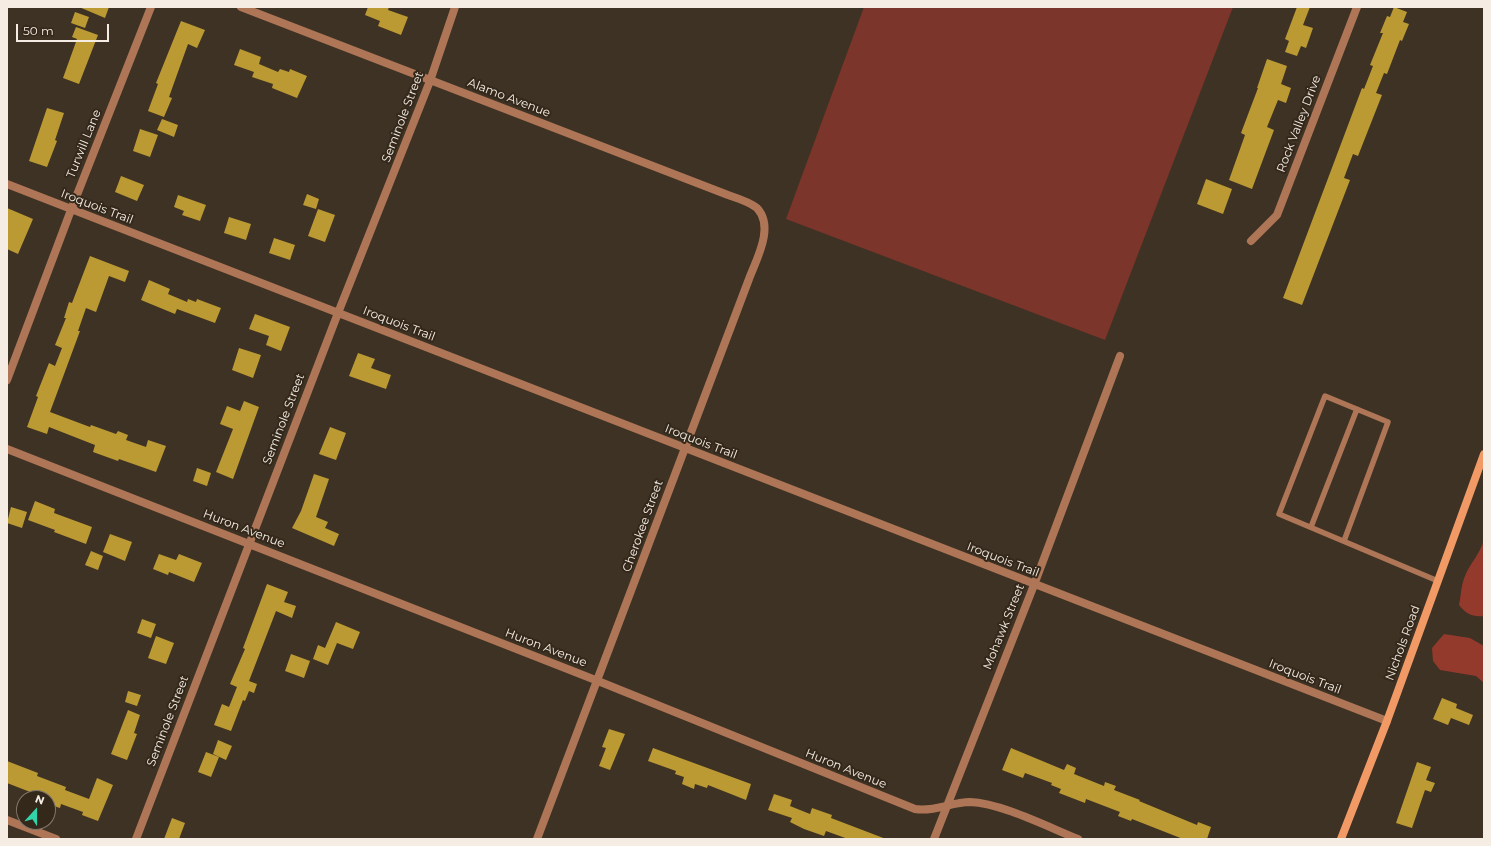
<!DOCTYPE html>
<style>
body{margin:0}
#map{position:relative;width:1491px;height:846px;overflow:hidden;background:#3e3224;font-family:Montserrat,sans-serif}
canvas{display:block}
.frame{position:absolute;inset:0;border:8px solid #f5ede4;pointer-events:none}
.north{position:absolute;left:16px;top:790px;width:40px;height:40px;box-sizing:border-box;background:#34281a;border:1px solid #81776b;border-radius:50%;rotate:21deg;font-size:11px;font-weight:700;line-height:16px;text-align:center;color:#f5ede4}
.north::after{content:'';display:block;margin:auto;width:14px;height:18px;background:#32d4a9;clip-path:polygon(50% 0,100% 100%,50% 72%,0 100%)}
.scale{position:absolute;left:16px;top:24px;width:93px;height:18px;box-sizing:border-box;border:2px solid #f5ede4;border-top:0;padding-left:5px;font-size:12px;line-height:14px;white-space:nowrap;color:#f5ede4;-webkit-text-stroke:3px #34281a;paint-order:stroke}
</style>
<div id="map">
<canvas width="1491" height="846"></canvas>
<div class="frame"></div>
<div class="north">N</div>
<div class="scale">50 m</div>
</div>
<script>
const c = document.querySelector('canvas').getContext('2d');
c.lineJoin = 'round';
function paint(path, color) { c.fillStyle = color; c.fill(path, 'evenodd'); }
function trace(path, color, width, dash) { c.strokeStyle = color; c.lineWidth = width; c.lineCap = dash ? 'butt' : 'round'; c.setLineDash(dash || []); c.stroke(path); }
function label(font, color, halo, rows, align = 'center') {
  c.font = font + ' Montserrat,sans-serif'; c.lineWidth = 4; c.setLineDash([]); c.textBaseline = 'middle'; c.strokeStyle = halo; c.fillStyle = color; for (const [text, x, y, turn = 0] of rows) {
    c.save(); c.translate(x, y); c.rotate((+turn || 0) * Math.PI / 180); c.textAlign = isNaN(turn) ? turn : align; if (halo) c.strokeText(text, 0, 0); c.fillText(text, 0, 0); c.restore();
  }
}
paint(new Path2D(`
 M864,7H1233L1105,340L786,219Z`), '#7b352a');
paint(new Path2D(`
 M1484,539V616C1472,617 1466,614 1459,605C1461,596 1461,585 1465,576C1470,563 1481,553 1484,539Z
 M1444,634L1470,638L1484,646V683L1476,676L1440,670L1433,661L1432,648Z`), '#943a2d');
paint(new Path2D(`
 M79,7H109L105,18Z
 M368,7H389L388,10L408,17L401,35L378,26L380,21L365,15Z
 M1297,7H1310L1303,25L1313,28L1306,48L1301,46L1297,56L1285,52L1289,41L1285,39Z
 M1394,7L1407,12L1403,22L1409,24L1402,41L1400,40L1387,74L1384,73L1376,93L1382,95L1358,156L1353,154L1344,178L1350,180L1302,305L1283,298L1362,88L1364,89L1373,66L1370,65L1383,33H1380L1387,16L1390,17Z
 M75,12L89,17L85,28L71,23Z
 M181,21L205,30L197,48L188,44L169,97L172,98L164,117L148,111L158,84L156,83Z
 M76,27L98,35L79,84L63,78L77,39L72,37Z
 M240,49L261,57L259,64L278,72L280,69L289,72L290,69L307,76L297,98L272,88L273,84L252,77L254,72L234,65Z
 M1267,59L1287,66L1281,84L1291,88L1286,103L1278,100L1267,127L1274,130L1252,189L1229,180L1245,135L1241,133L1258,88H1257Z
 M47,108L64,113L55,140L57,141L47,167L29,161Z
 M162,119L178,125L174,137L157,130Z
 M140,129L158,135L150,157L133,151Z
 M121,176L144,185L137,201L115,192Z
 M1206,179L1232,189L1223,214L1197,204Z
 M307,194L319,199L316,209L303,205Z
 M178,195L206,205L200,221L182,215L184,211L174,207Z
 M7,208L33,219L18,254L7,249Z
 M318,209L335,215L325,242L308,236Z
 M229,217L251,224L246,240L224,233Z
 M274,238L295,245L290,260L269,253Z
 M90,256L129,271L125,282L109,276L96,312L86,308L78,331H80L50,412L90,427L91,425L116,434L118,431L128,435L126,440L146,447L148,440L166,446L156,472L119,459L118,461L93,452L95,445L49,427L47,434L27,427L38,397L36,396L49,363L55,366L62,348L55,345L66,318H64L69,302L72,303Z
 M149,280L170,289L168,294L187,302L188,299L196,302L197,299L221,308L215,323L177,309L175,314L141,300Z
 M255,314L290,327L281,351L266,345L269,336L249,329Z
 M239,348L261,355L253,378L232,370Z
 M358,353L375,359L371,368L391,375L386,389L349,376Z
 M244,401L259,407L233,479L216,472L233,429L220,424L227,406L240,411Z
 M330,427L346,433L336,460L319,454Z
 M197,468L211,473L207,486L193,481Z
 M314,474L329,479L316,517L328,522L325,528L339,534L334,546L292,528L301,511Z
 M35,501L55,509L54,513L92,527L86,544L54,532L55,530L28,520Z
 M11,507L27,512L22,528L7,523Z
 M110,534L132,542L125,561L103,552Z
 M91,551L103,556L98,570L85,565Z
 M159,554L176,560L179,554L202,563L194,582L169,572L168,575L153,569Z
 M267,584L288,592L284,602L296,606L292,618L276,611L249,681L257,684L254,693L249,691L245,701L243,700L231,731L214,725L222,704L229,707L237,687L230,684L245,649L243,648Z
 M142,619L156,624L151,638L137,633Z
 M336,622L360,632L353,649L337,643L328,665L313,659L318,645L325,648Z
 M156,636L174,643L166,664L148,658Z
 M291,654L310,661L304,678L285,671Z
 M128,691L141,695L137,706L125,702Z
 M1442,698L1457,704L1456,708L1473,715L1469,725L1451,718L1448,725L1433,719Z
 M128,710L140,715L134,733L137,734L127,760L111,754Z
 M609,729L625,734L610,770L599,766L606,748L602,747Z
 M218,740L232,746L226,760L213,754Z
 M653,748L751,784L746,800L708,785L707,788L695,784L694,789L682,784L684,777L675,774L676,771L648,761Z
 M1011,748L1064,770L1067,764L1076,768L1074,774L1104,786L1105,782L1116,786L1114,790L1140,800L1139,801L1197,825L1198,822L1211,827L1207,839H1183L1132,819L1131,821L1118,816L1120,812L1086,799L1085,803L1059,793L1061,789L1051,785L1052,783L1025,773L1023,778L1002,770Z
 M206,752L219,757L211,777L198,772Z
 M7,761L38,773L37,776L66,787L65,790L89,799L97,778L113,785L98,821L82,815L83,812L61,804L60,808L48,804V798H37L38,795L7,783Z
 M1417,762L1431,767L1426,780L1435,783L1431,792L1425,790L1412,828L1396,823Z
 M774,794L792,800L790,806L810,814L812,808L832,815L831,818L886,839H848L826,831L824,836L804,829L790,822L792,818L768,810Z
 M172,818L185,823L179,839H164Z`), '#bc9a33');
trace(new Path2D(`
 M1311,527L1357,409
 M1344,541L1388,422L1325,396L1279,514L1438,581`), '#ae7657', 5.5);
trace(new Path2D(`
 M241,7L728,195C737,198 750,202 757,208C775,227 756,260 749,279L537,839
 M7,184L1387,721
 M1251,241L1277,215L1357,7
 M7,380L71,210L151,7
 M7,449L598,681L915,809C935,812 951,802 970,802C1001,803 1048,827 1078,839
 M7,820L56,839
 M136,839L338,313L430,81L455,7
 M934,839L1034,585L1120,356`), '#ae7657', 8);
trace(new Path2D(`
 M1341,839L1387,721L1484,454`), '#f29a66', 8);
label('12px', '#f5ede4', '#34281a', [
 ["Alamo Avenue",509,98,21],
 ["Seminole Street",403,117,-69],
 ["Rock Valley Drive",1299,124,-69],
 ["Turwill Lane",84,144,-68],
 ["Iroquois Trail",97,207,21],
 ["Iroquois Trail",399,324,21],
 ["Seminole Street",284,419,-69],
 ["Iroquois Trail",701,442,21],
 ["Cherokee Street",643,526,-70],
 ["Huron Avenue",244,529,21],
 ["Iroquois Trail",1003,560,21],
 ["Mohawk Street",1004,627,-68],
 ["Nichols Road",1403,643,-70],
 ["Huron Avenue",546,648,21],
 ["Iroquois Trail",1305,677,21],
 ["Seminole Street",168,721,-69],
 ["Huron Avenue",846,769,22]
]);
</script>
